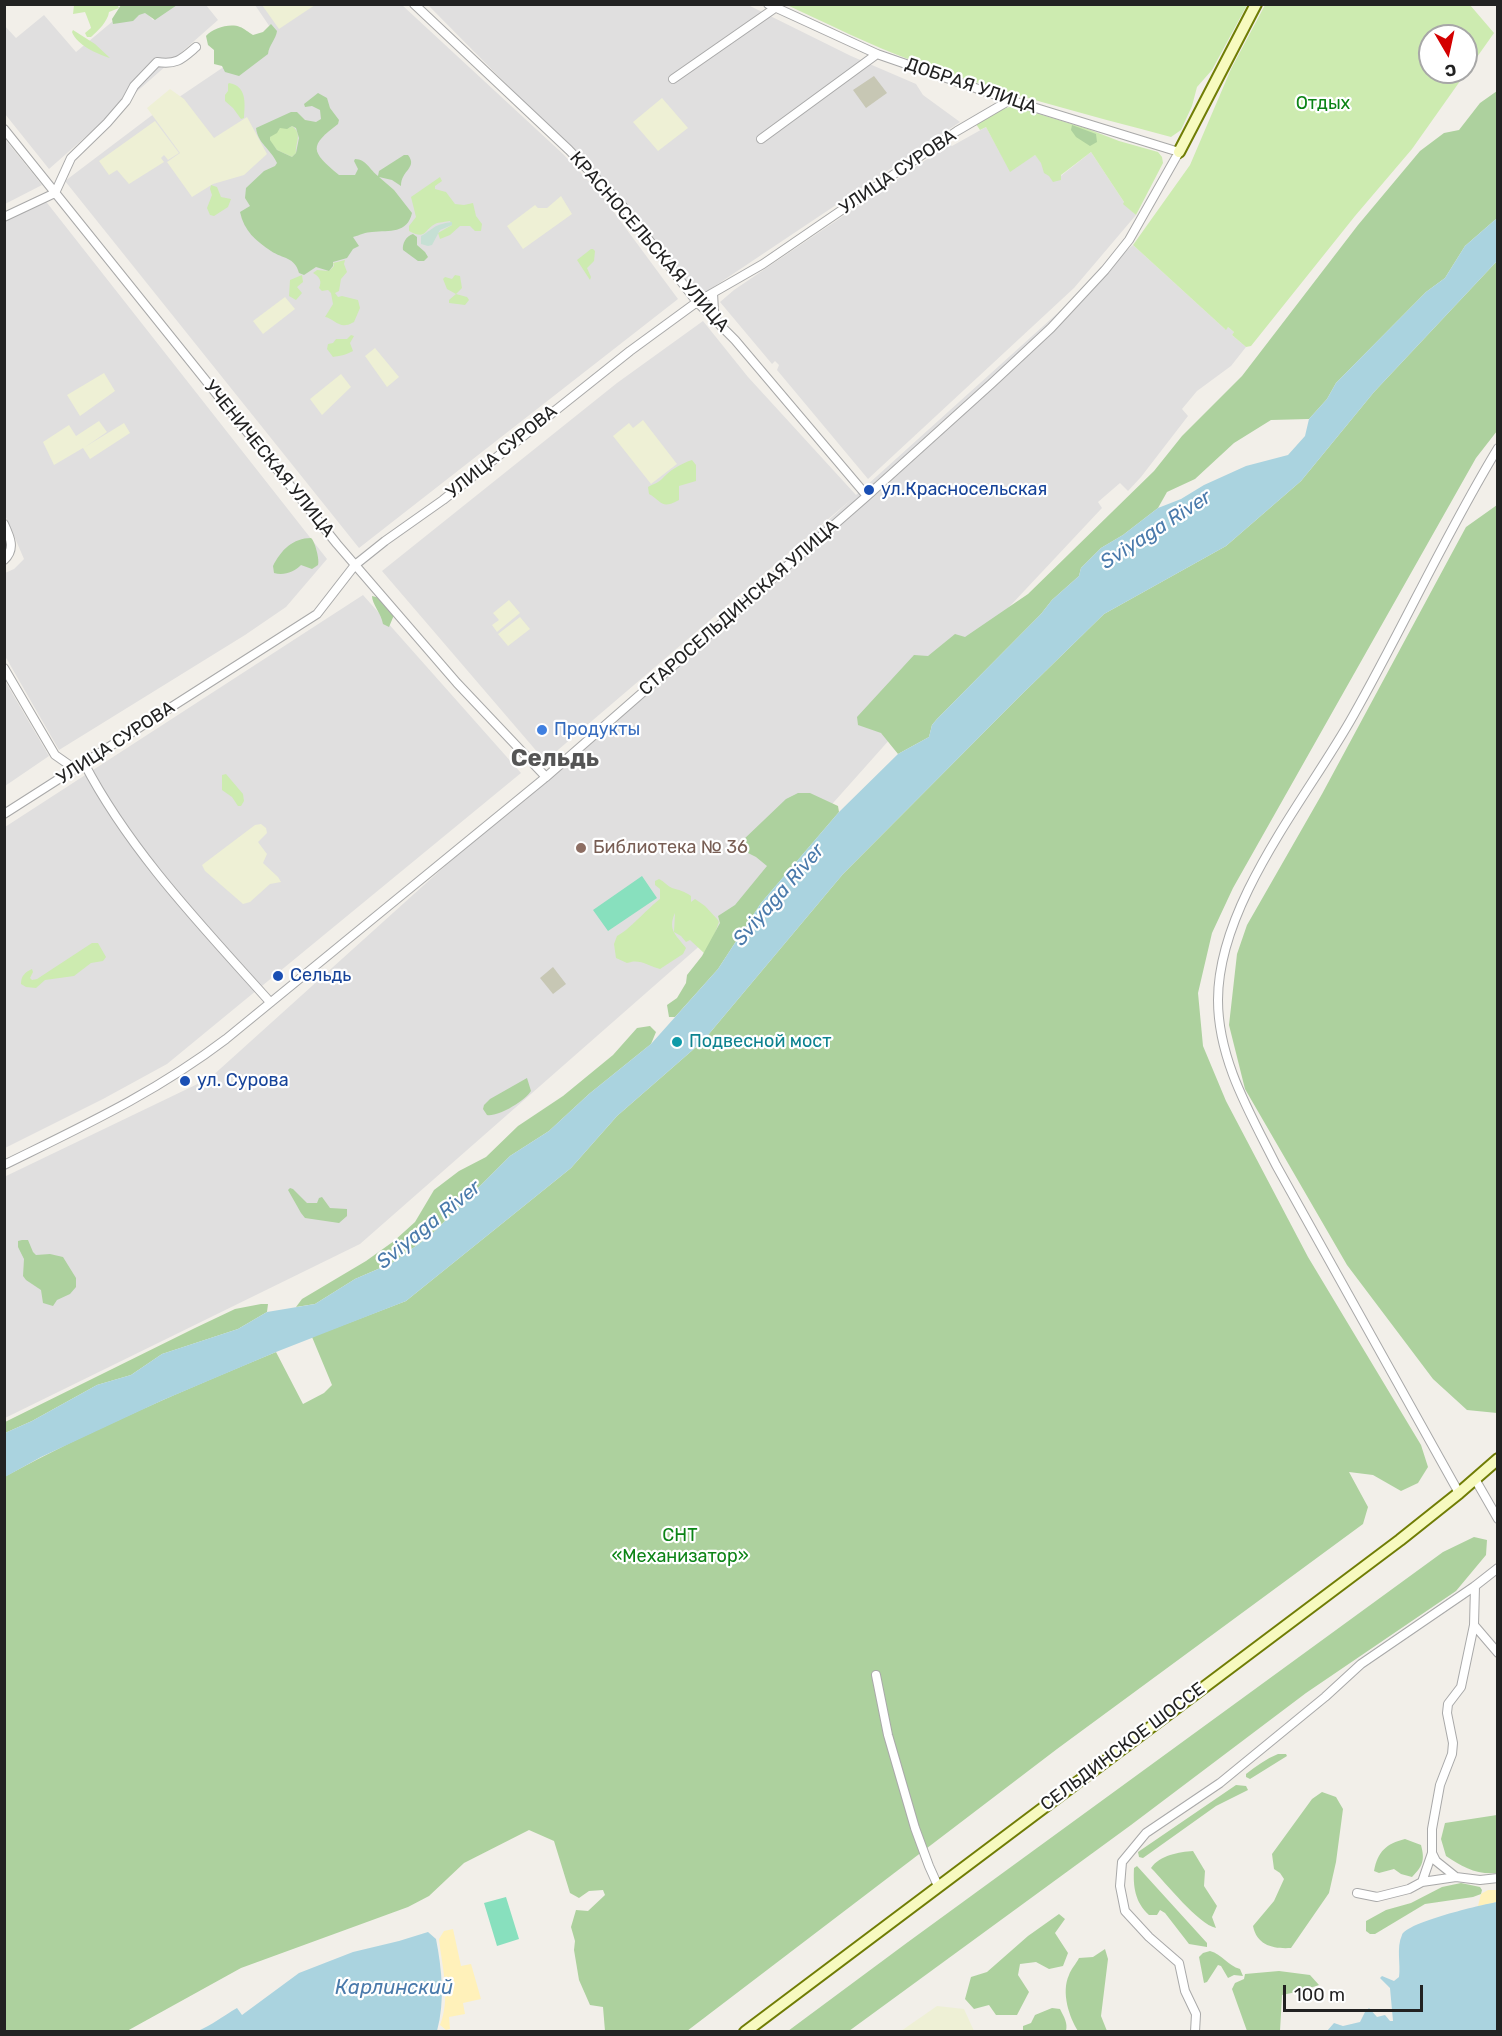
<!DOCTYPE html>
<meta charset="utf-8">
<style>
body{margin:0}
#map{position:relative;width:1502px;height:2036px;overflow:hidden;background:#f2efe9;font-family:Rubik,sans-serif}
canvas{display:block}
.frame{position:absolute;inset:0;border:6px solid #222;pointer-events:none}
.north{position:absolute;left:1418px;top:24px;width:60px;height:60px;box-sizing:border-box;background:#fff;border:2px solid #a7a7a7;border-radius:50%;rotate:171deg;font-size:16px;font-weight:700;line-height:24px;text-align:center;color:#222}
.north::after{content:'';display:block;margin:auto;width:21px;height:27px;background:#d40000;clip-path:polygon(50% 0,100% 100%,50% 72%,0 100%)}
.scale{position:absolute;left:1283px;top:1985px;width:140px;height:27px;box-sizing:border-box;border:3px solid #222;border-top:0;padding-left:8px;font-size:18px;line-height:21px;white-space:nowrap;color:#222;-webkit-text-stroke:4px #fff;paint-order:stroke}
</style>
<div id="map">
<canvas width="1502" height="2036"></canvas>
<div class="frame"></div>
<div class="north">С</div>
<div class="scale">100 m</div>
</div>
<script>
const c = document.querySelector('canvas').getContext('2d');
c.lineJoin = 'round';
function paint(path, color) { c.fillStyle = color; c.fill(path, 'evenodd'); }
function trace(path, color, width, dash) { c.strokeStyle = color; c.lineWidth = width; c.lineCap = dash ? 'butt' : 'round'; c.setLineDash(dash || []); c.stroke(path); }
function label(font, color, halo, rows, align = 'center') {
  c.font = font + ' Rubik,sans-serif'; c.lineWidth = 4.5; c.setLineDash([]); c.textBaseline = 'middle'; c.strokeStyle = halo; c.fillStyle = color; for (const [text, x, y, turn = 0] of rows) {
    c.save(); c.translate(x, y); c.rotate((+turn || 0) * Math.PI / 180); c.textAlign = isNaN(turn) ? turn : align; if (halo) c.strokeText(text, 0, 0); c.fillText(text, 0, 0); c.restore();
  }
}
paint(new Path2D(`
 M132,5H139L153,20L171,5H206L218,20L49,169L5,114L4,25L16,38L44,15L76,52Z
 M255,5H402L563,154L599,192L678,299L359,548L65,181L151,116L274,33Z
 M428,5H748L851,56L916,84L923,95L960,122L703,294L691,289L628,207Z
 M986,127L1007,165L1035,155L1057,179L1091,152L1124,202L1136,215L1074,288L868,479L777,370L779,365L775,361L772,364L720,302L734,290L942,149L950,145L952,146Z
 M4,138L42,185L5,204H4Z
 M44,199L327,559L286,607L245,635L59,750L5,656V573L14,569L24,559L5,515L4,221Z
 M1133,245L1225,329L1228,327L1234,332L1232,335L1246,347L1231,366L1197,391L1182,409L1188,416L1141,477L1128,491L1120,483L1098,502L1102,508L980,638L728,921L360,1244L5,1418L4,1177L210,1078L853,498L545,761L382,571L617,383L703,321L748,377L856,495Z
 M363,595L521,773L167,1064L103,1099L5,1148V827Z
 M5,681L49,756L5,786H4Z`), '#e0dfdf');
paint(new Path2D(`
 M874,76L887,93L866,108L853,90Z
 M553,967L566,984L553,994L540,978Z`), '#c7c7b4');
paint(new Path2D(`
 M283,5H315L279,29L262,5Z
 M170,89L184,99L214,138L247,117L267,154L244,175L213,184L192,197L167,162L180,153L147,108Z
 M662,98L688,128L658,151L633,122Z
 M155,121L179,153L168,160L164,155L161,158L164,162L129,184L117,170L109,175L99,161Z
 M561,196L572,214L523,249L507,226L535,205L538,208H547Z
 M285,297L295,309L263,334L253,321Z
 M375,348L399,377L387,387L365,356Z
 M104,373L115,391L80,416L67,395Z
 M341,374L351,387L322,415L310,399Z
 M643,420L677,464L651,484L613,436L629,423L633,428Z
 M99,421L107,432L85,447L124,423L130,433L90,459L83,448L54,465L43,442L69,425L76,436Z
 M509,600L520,613L497,632L492,625L499,620L493,613Z
 M520,617L530,629L508,646L498,634Z
 M261,824L266,828L267,833L258,842L267,854L263,863L278,877L281,882L270,884L250,902L243,904L205,871L202,865L255,825Z
 M937,2006L964,2009L974,2031H901Z`), '#eef0d5');
paint(new Path2D(`
 M113,5L118,6L119,8L109,12C108,21 98,31 91,37H87L85,33L91,28C91,27 86,14 85,12L73,14L74,5Z
 M787,5L1247,4V5L1212,70L1197,87L1192,106L1181,130L1171,137C1084,114 997,91 913,61C870,45 828,24 787,5Z
 M1265,5H1470L1494,33L1412,149L1355,216L1251,346L1246,347L1232,335L1234,332L1228,327L1226,330L1133,245L1190,165L1231,69ZM1430,36H1466V72H1430Z
 M73,30L95,44L110,58C97,54 77,45 72,32Z
 M229,83C247,86 245,103 244,118L241,119L233,108L225,101V95L228,91V84Z
 M1013,106L1088,129L1119,141L1158,152L1162,157L1163,163L1136,215L1123,204L1124,202L1091,152L1061,175V180L1053,182L1049,176L1044,173L1041,163L1035,155L1010,172L986,127L980,130L976,124L1003,109Z
 M292,126C303,134 295,143 296,153L292,157L277,150L270,141V137L280,128H289Z
 M440,177L442,181L435,186V189L446,192L455,204L464,205L473,203L476,216L482,224L481,231H475L470,226H460L450,235L440,239L438,233L452,225L450,221C446,222 439,222 435,224C423,231 426,240 409,231V226L416,217L411,197Z
 M211,185L217,187L221,197L231,199L228,207L214,216L210,215L207,208L212,195L210,189Z
 M591,249H593L595,251L594,261L587,268L591,277L590,280L577,260Z
 M345,260L344,264L347,272L341,279L339,291L335,293L338,297L342,296L358,300L360,308L354,322C351,323 349,325 346,325C339,327 332,318 325,317L333,304L331,293L328,290L322,291L319,288C322,281 320,277 313,273L317,270L329,271L334,266L333,263Z
 M302,275L303,282L297,287L302,293L296,300L289,296L290,280Z
 M455,275L460,276L462,288L456,294L467,297L469,300L465,305L449,303V300L456,294L447,289L443,279L445,277L452,279Z
 M351,335L354,336L350,343L353,351C346,355 339,356 333,357L327,349L328,344L333,343L336,339H347Z
 M692,460L696,465V481L679,486V500C661,510 662,501 649,494L648,487C653,484 658,483 662,479C670,470 680,464 692,460Z
 M226,774L243,794L244,801L241,806H238L232,797L222,790V775Z
 M659,879C664,881 667,886 672,888C679,890 684,891 691,896V902L695,899L705,906L718,920L719,922L711,944L704,953L690,940L686,942L681,936L674,932L675,913C667,930 677,936 686,948L683,954L660,969C649,966 639,958 627,963L616,958L614,944L617,936C628,931 648,908 660,899V889L655,885V881Z
 M92,943H98L106,957L103,961L91,963L74,976L45,980L36,988L26,987L21,984C21,976 25,972 32,969L33,972L30,978L32,980L37,979Z`), '#cdebb0');
paint(new Path2D(`
 M121,5V4L177,5L155,20L145,13L139,15L133,21L113,24L112,19Z
 M271,24L277,31C276,39 269,45 268,54L239,76L225,72L222,66L214,64V50L208,45L206,36C213,28 230,23 240,27C244,28 249,33 253,35L263,32Z
 M1497,91L1496,219L1465,246L1445,278L1426,292L1336,383L1327,399L1309,419L1271,420L1234,443L1195,479L1167,492L1158,508L1123,535L1101,548L1081,568L1079,576L1052,600L1041,614L937,719L932,725L929,737L898,754L881,733L858,725L857,717L914,655L928,656L955,634L965,637L1028,594L1154,471L1182,436L1242,376L1358,225L1420,151L1444,133L1459,130L1480,103Z
 M318,93L327,98L330,108L339,120L338,124C309,146 310,151 339,175H355L358,169L354,161L355,159C366,159 370,170 378,176L379,171L404,155H408C418,168 401,170 401,186L392,180L379,177L394,190L412,213C407,234 390,230 372,232C366,232 360,235 353,237L359,246L353,249L347,258L333,262V266L329,271L316,267L304,275L299,273C295,257 283,259 271,251C256,241 244,231 240,212L250,206L245,198L246,188L264,171L275,166L277,163C271,149 258,144 256,128L291,112H297L305,120L316,122L321,119L320,110L312,106L305,107L304,104ZM292,126L296,128L299,138L296,153L292,157L277,150L270,140V137L277,133L280,128L287,129Z
 M1072,125L1096,134L1097,142L1090,146L1076,137L1071,130Z
 M413,234L417,237V245L425,252L428,257L424,261H418L403,250C402,244 406,236 413,234Z
 M1497,261V431L1476,458L1233,888L1212,933L1198,993L1203,1046L1226,1101L1308,1257L1421,1445L1428,1467L1418,1483L1401,1491L1373,1475L1349,1472L1368,1507L1363,1524L1057,1749L687,2031H605L603,2007L590,2005L579,1980L574,1950L575,1941L571,1927L576,1910L588,1911L605,1895L603,1890L589,1891L579,1898L570,1893L554,1841L529,1830L464,1863L429,1896L408,1907L241,1968L127,2031L5,2032L4,1477C92,1429 185,1390 276,1352L303,1404L324,1393L332,1385L312,1337L406,1301L571,1168L617,1116L703,1041L843,874L1018,698L1104,614L1226,546L1301,481L1374,392Z
 M1497,505V1413L1467,1410L1433,1379L1347,1265L1245,1089L1229,1025L1237,954L1247,925L1322,794L1466,527Z
 M311,538C315,541 320,561 318,565L312,569L301,565C294,572 284,576 274,573L273,566C281,550 293,538 311,538Z
 M372,596L380,598L394,615L389,627L383,624C381,613 372,604 372,596Z
 M798,793H810L838,806L839,812L761,903L718,969L675,1017H669L667,1005L677,998L686,983L687,975L702,956L720,923L718,916L735,905L767,866L756,857L744,851L741,842L786,799Z
 M650,1026L656,1032L651,1044L589,1094L549,1131L510,1156L430,1236L392,1263L355,1279L315,1304L296,1307L302,1299L366,1261L394,1241L415,1222L434,1190L459,1171L486,1157L518,1126L563,1096L613,1055L637,1028Z
 M527,1078L531,1091C525,1101 498,1117 487,1115L483,1109L484,1105L490,1099Z
 M290,1188L293,1189L307,1203H317L319,1198L322,1197L330,1208L347,1209V1216L339,1223L305,1218L301,1213L288,1190Z
 M22,1240H28L33,1252L36,1255L50,1254L63,1257L76,1278V1287L70,1294L57,1300L53,1306L43,1303L41,1290L26,1280L23,1276L24,1259L18,1247V1241Z
 M261,1304H268L267,1312L238,1329L162,1354L131,1375L97,1385L32,1421L5,1433V1422L195,1328L235,1309Z
 M1474,1537L1487,1540L1486,1555L1456,1591L1306,1693L1131,1825L849,2031H788L908,1942L1443,1552Z
 M1278,1754H1286L1287,1756L1250,1779L1246,1777V1774C1256,1766 1266,1759 1278,1754Z
 M1236,1785L1246,1786L1248,1790L1216,1806L1143,1858L1139,1857L1138,1852Z
 M1322,1792L1336,1797L1343,1809L1336,1862L1329,1893L1291,1948C1274,1949 1257,1946 1253,1926L1274,1901L1284,1879L1280,1873L1274,1869L1272,1854L1312,1799Z
 M1497,1815V1873C1477,1875 1462,1867 1446,1856L1441,1839L1445,1823Z
 M1405,1839L1421,1845C1425,1860 1423,1866 1412,1877L1401,1874L1394,1869L1379,1873L1374,1871C1378,1851 1386,1844 1405,1839Z
 M1193,1851L1205,1871L1204,1886L1217,1906L1212,1917L1216,1928C1198,1924 1166,1883 1151,1868C1160,1855 1179,1852 1193,1851Z
 M1137,1866L1207,1943V1947L1189,1944L1165,1913L1160,1910L1157,1915H1149C1135,1902 1133,1887 1134,1868Z
 M1461,1883L1480,1887L1482,1890L1481,1894L1473,1897L1425,1904L1375,1934H1370L1366,1931V1921L1386,1910L1411,1903L1442,1887Z
 M1059,1914L1065,1919L1055,1933L1068,1953L1063,1966L1049,1969L1036,1962L1020,1964L1018,1975L1029,1992L1017,2015H996L989,2005L974,2009L965,1999L971,1977L987,1972L1028,1936Z
 M1105,1949L1108,1959L1101,2016L1107,2031H1078C1069,2017 1061,1992 1069,1975C1071,1969 1076,1964 1079,1958L1093,1957Z
 M1210,1951C1222,1954 1228,1966 1240,1969L1243,1976L1234,1975L1228,1978L1221,1966L1218,1965L1207,1982L1204,1983L1199,1957L1203,1953Z
 M1279,1971L1310,1975L1319,1985L1301,1991L1282,1995L1280,2031H1247L1232,1989L1235,1983L1244,1979L1245,1974Z
 M1052,2008L1060,2009C1064,2017 1068,2023 1066,2031H1023V2026L1031,2023L1035,2015Z`), '#add19e');
paint(new Path2D(`
 M452,222V225L440,230L432,245L428,246L421,244V236C437,227 432,225 452,222Z`), '#c6e0d4');
paint(new Path2D(`
 M1488,1890H1497V1902L1478,1906L1481,1894Z
 M453,1929L461,1966L471,1964L481,1999L463,2003L465,2014L449,2017L450,2029L446,2030L440,2025C451,1998 442,1967 439,1939L444,1931Z`), '#fff1ba');
paint(new Path2D(`
 M642,876L657,898L608,931L593,910Z
 M506,1897L519,1939L497,1946L484,1903Z`), '#88e0be');
paint(new Path2D(`
 M1497,214V261L1374,392L1301,481L1226,546L1104,614L1018,698L843,874L703,1041L617,1116L571,1168L406,1301L276,1352L163,1400L41,1457L5,1477V1433L32,1421L97,1385L131,1375L162,1354L238,1329L267,1312L315,1304L355,1279L392,1263L430,1236L510,1156L549,1131L589,1094L651,1044L718,969L761,903L839,812L898,754L929,737L932,725L937,719L1041,614L1052,600L1079,576L1081,568L1101,548L1123,535L1158,508L1181,499L1204,485L1246,466L1288,455L1305,436L1309,419L1327,399L1336,383L1426,292L1445,278L1465,246L1496,219Z
 M1497,1902V2031H1327L1334,2023L1343,2026L1360,2022L1365,2012L1369,2008L1377,2017L1385,2015L1390,2021H1393L1390,1988L1380,1978L1382,1976L1394,1981L1399,1977C1401,1964 1396,1948 1402,1935C1407,1922 1481,1905 1497,1902Z
 M428,1932L436,1939C442,1970 445,2001 437,2031H198C212,2025 223,2016 237,2008L242,2015L299,1973L353,1952L399,1941Z`), '#aad3df');
const street = new Path2D(`
 M414,4L569,150L621,204L697,302L735,340L867,496
 M673,79L775,8
 M4,129L337,544L457,683L546,777
 M761,139L877,54
 M4,217L55,193L71,158L107,123L126,101L134,86L157,62C177,65 182,59 196,47
 M713,293L714,311L717,321
 M4,524C10,537 16,549 4,560
 M4,668L55,755L75,769
 M84,763C131,853 203,927 270,1002
 M4,814L317,614L355,565L385,541L443,500L630,351L697,302L763,264L957,131L1010,100
 M4,1165C83,1126 155,1093 226,1039L546,777L867,496L991,384L1051,328L1105,270L1129,240L1179,152L1010,100L877,54L768,4
 M1475,1479L1498,1519
 M1459,1493L1276,1165C1250,1113 1218,1060 1218,1000C1218,903 1307,798 1353,716C1403,628 1445,535 1498,448
 M1475,1586L1474,1625L1498,1653
 M876,1675L888,1735L915,1828L929,1866L938,1886
 M1432,1853L1436,1861L1456,1877
 M1422,1882L1456,1877L1480,1880L1498,1878
 M1357,1893L1377,1897L1409,1889L1422,1882L1432,1853V1829L1440,1785L1452,1754L1453,1743L1447,1713L1448,1704L1461,1687L1474,1625
 M1195,2032L1196,2014L1185,1991L1179,1963L1149,1937L1125,1911L1120,1886L1122,1862L1146,1833L1220,1783L1325,1697L1361,1664L1475,1586L1498,1568`);
const secondary = new Path2D(`
 M1179,152L1256,4
 M745,2032L1400,1540L1459,1493L1498,1459`);
trace(street, '#a9a9a9', 10);
trace(secondary, '#707d05', 14);
trace(street, '#fff', 8);
trace(secondary, '#f7fabf', 10);
for (const [x, y, r, color] of [
 [869,490,6,"#1a4fb4"],
 [542,730,6,"#3f7fe0"],
 [581,848,6,"#8d6e63"],
 [278,976,6,"#1a4fb4"],
 [677,1042,6,"#0f9aa8"],
 [185,1081,6,"#1a4fb4"]
]) { const dot = new Path2D(); dot.arc(x, y, r, 0, 2 * Math.PI); c.fillStyle = color; c.fill(dot); trace(dot, '#fff', 2); }
label('18px', '#222', '#fff', [
 ["ДОБРАЯ УЛИЦА",971,86,19],
 ["УЛИЦА СУРОВА",898,172,-34],
 ["КРАСНОСЕЛЬСКАЯ УЛИЦА",649,242,49],
 ["УЛИЦА СУРОВА",502,452,-39],
 ["УЧЕНИЧЕСКАЯ УЛИЦА",269,459,51],
 ["СТАРОСЕЛЬДИНСКАЯ УЛИЦА",739,608,-41],
 ["УЛИЦА СУРОВА",116,743,-33],
 ["СЕЛЬДИНСКОЕ ШОССЕ",1123,1747,-37]
]);
label('18px', '#0c8416', '#fff', [
 ["Отдых",1323,104],
 ["СНТ",680,1536],
 ["«Механизатор»",680,1557]
]);
label('18px', '#164399', '#fff', [
 ["ул.Красносельская",881,490],
 ["Сельдь",290,976],
 ["ул. Сурова",197,1081]
], 'left');
label('18px', '#366cbe', '#fff', [
 ["Продукты",554,730]
], 'left');
label('18px', '#785e54', '#fff', [
 ["Библиотека № 36",593,848]
], 'left');
label('18px', '#0d838f', '#fff', [
 ["Подвесной мост",689,1042]
], 'left');
label('italic 20px', '#4a7aab', '#fff', [
 ["Sviyaga River",1156,530,-33],
 ["Sviyaga River",779,895,-49],
 ["Sviyaga River",429,1225,-39],
 ["Карлинский",394,1988]
]);
label('bold 24px', '#555', '#fff', [
 ["Сельдь",555,759]
]);
</script>
